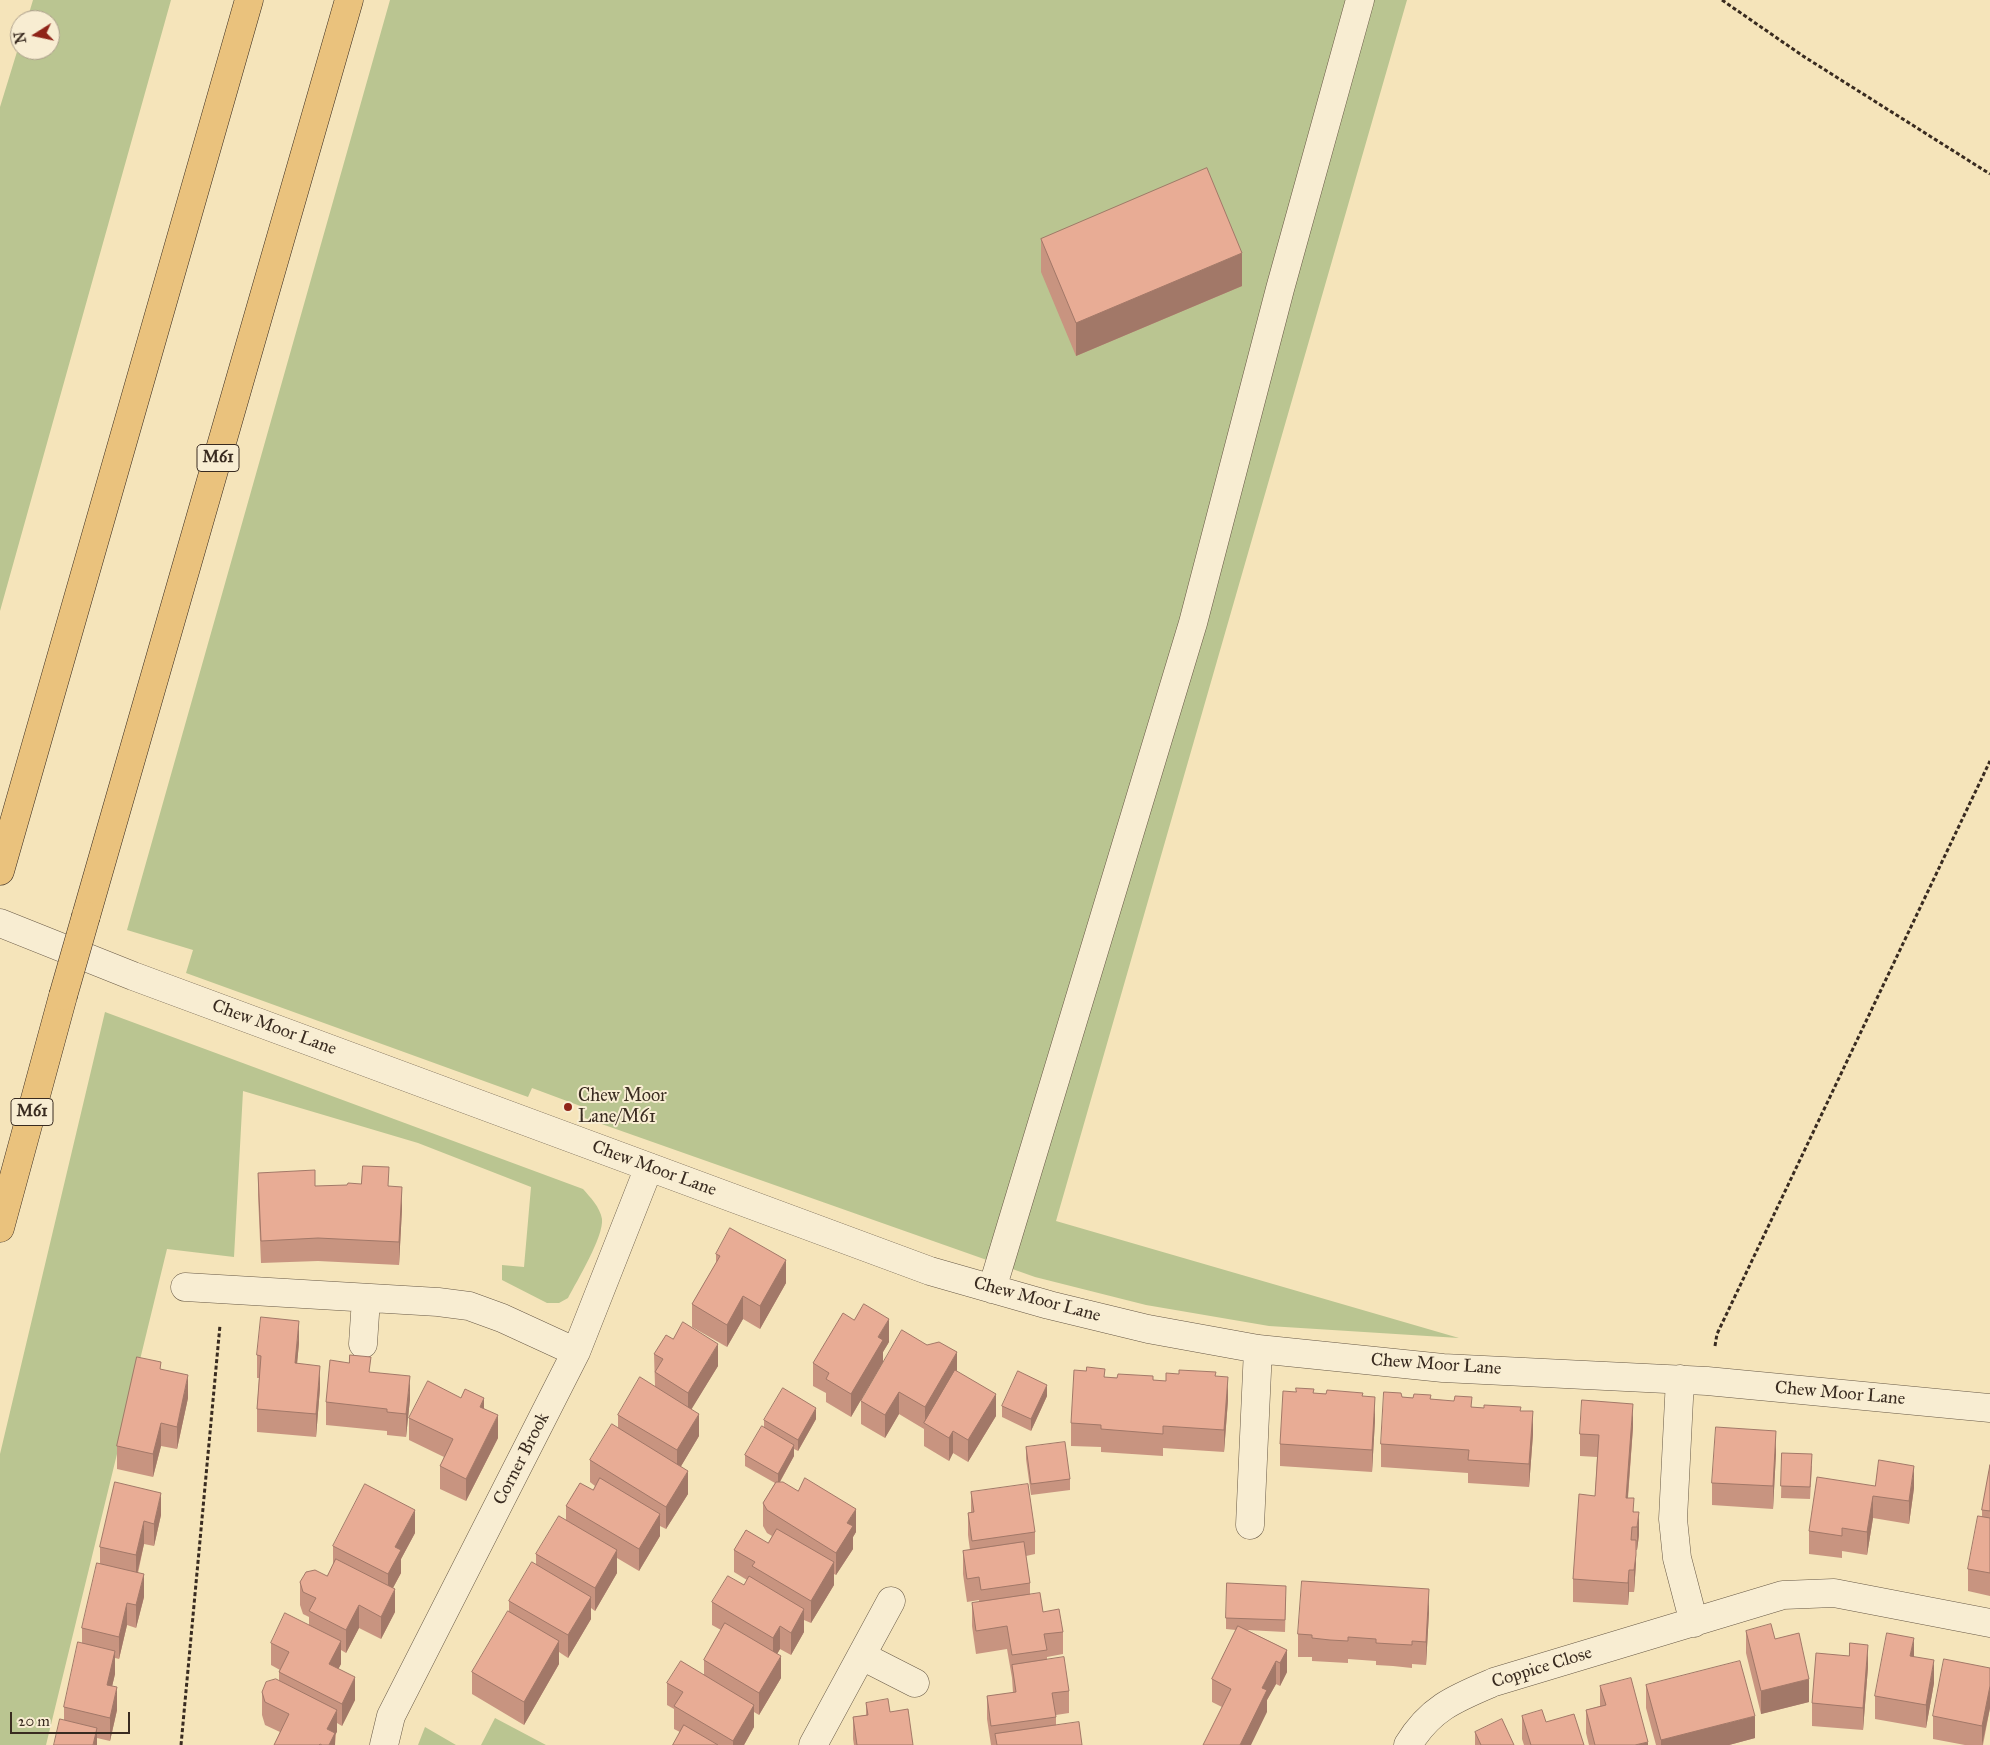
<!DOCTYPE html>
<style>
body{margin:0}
#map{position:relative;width:1990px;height:1745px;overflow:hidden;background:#f5e4ba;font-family:"IM FELL Great Primer",serif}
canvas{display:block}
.north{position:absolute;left:10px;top:10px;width:50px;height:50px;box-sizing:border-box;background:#f8edd2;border:1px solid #ac9f8b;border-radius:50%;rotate:260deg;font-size:14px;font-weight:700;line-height:20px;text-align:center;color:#392b20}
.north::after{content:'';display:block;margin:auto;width:18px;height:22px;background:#8f2418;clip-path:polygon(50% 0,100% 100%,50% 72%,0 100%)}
.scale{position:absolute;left:10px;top:1712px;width:120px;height:22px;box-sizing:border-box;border:2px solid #392b20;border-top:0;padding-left:6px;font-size:15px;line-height:18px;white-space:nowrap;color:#392b20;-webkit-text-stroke:4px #f8edd2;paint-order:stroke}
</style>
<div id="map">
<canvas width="1990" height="1745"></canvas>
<div class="north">N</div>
<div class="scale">20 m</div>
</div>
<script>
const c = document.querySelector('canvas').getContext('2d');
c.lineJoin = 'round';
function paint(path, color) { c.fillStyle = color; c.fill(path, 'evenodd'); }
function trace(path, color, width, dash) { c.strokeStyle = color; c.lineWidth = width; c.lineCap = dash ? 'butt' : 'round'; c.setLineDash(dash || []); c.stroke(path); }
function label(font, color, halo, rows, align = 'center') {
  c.font = font + ' "IM FELL Great Primer",serif'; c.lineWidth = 4; c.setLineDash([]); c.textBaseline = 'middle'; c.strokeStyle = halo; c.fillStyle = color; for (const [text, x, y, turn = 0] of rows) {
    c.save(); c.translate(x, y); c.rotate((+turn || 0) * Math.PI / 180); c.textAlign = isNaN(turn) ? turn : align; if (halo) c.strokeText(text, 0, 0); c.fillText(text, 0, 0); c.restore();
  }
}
paint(new Path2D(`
 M33,0H171L0,611V107L20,42V50H50V20H27Z
 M390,0H1407L1056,1221L1459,1338L1269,1326L1146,1305L1035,1277L579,1116L583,1107L532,1088L528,1097L186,973L193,950L127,930Z
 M105,1012L583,1189C590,1197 600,1207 602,1219C604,1236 577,1281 568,1298L559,1303H547L502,1280V1265L524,1267L531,1187L418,1143L243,1091L234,1257L167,1249L46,1745H0V1454Z
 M495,1718L546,1745H481Z
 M425,1727L456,1745H418Z`), '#bac591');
const minor = new Path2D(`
 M0,923L133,976L930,1271L1049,1305L1148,1329L1258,1349L1443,1368L1707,1381L1990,1408
 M185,1287L438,1302L469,1306L502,1318L576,1352
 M992,1289L1193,623L1280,289L1360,0
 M363,1344L366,1299
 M1680,1379L1673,1519L1677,1558L1694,1623
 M1250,1525L1258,1349
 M862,1656L915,1683
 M384,1745L391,1716L576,1352L649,1167
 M813,1745L891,1601
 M1408,1745C1430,1708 1456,1698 1494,1682L1783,1595L1834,1593L1990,1623`);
const highway = new Path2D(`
 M0,871L249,0
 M86,916L349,0
 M0,1228L63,996`);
trace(minor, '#685946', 29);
trace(highway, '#392b20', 29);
trace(new Path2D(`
 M1722,0L1803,56L1990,174
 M1715,1346L1717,1334L1990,761
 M181,1745L220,1325`), '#392b20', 3, [4, 2.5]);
trace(minor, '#f8edd2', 28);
trace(highway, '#eac27d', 28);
const highwayBridge = new Path2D(`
 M63,996L86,916`);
trace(highwayBridge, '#392b20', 29, []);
trace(highwayBridge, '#eac27d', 28);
paint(new Path2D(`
 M1041,239L1242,286L1076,356L1041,272Z
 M258,1173L315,1186H389L402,1209L399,1265L318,1261L261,1263L258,1195Z
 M716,1254L786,1283L760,1329L743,1319L727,1347L692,1327V1304L716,1263Z
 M889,1342L883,1352V1362L851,1417L826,1402V1393L813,1386V1363Z
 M299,1343L297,1363L320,1388L316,1437L257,1432V1409L259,1378H257V1355Z
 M654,1354L718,1366L691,1409L699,1436L681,1466L688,1494L666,1529L660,1526V1536L639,1571L617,1558V1573L595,1611L591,1608V1619L568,1658L559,1652V1664L524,1725L472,1694V1672L509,1612V1601L536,1565V1554L566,1520V1506L593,1490L595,1486L590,1482V1460L618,1428V1415L655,1386Z
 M161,1369L188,1398L177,1449L161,1446L153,1477L117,1469V1446Z
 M957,1371L996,1416L968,1462L953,1453L949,1461L924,1446V1429L899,1414L885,1438L861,1424V1401Z
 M1086,1371L1105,1377L1166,1381L1216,1376L1228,1400L1224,1452L1163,1448V1456L1101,1452V1447L1071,1446V1423Z
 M371,1372L410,1399L406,1437L387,1435V1431L326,1425V1402Z
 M1314,1393L1363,1396L1375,1420L1372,1472L1280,1466V1444Z
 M1047,1396L1031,1431L1002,1417V1406Z
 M1402,1397L1431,1399L1472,1407L1521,1411L1533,1434L1529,1487L1468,1483V1473L1381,1467V1444Z
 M484,1408L498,1438L466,1501L440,1489V1466L444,1457L409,1440V1418Z
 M816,1419L798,1451L794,1449V1456L780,1482L856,1532L853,1537V1549L836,1575L834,1574V1585L811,1623L804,1620V1632L791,1655L780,1649L777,1654L781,1678L759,1715L754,1712V1727L744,1745H673L680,1732L674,1729V1709L667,1705V1683L704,1675V1660L721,1630L712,1625V1602L744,1585L747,1580L734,1572V1550L768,1543L772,1536L767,1533L763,1526V1503L775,1483L745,1466V1455L764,1427V1420Z
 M1633,1427L1628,1498L1634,1512L1639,1535L1637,1550H1636V1563L1634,1592H1629L1628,1605L1573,1602V1579L1595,1496L1597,1457L1580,1456V1434Z
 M1026,1447L1070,1479V1490L1031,1495L1026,1459Z
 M1776,1453L1773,1509L1712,1505V1483Z
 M1782,1453L1812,1466L1810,1499L1781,1498Z
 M1990,1465V1596L1968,1591V1569L1982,1517V1510Z
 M115,1482L161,1515L154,1546L144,1544L138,1573L144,1597L136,1628L127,1625L119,1659L115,1658V1674L112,1686L117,1710L110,1741L97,1738V1745L64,1720V1707L82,1643V1628L100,1564V1547Z
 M1875,1486L1914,1488L1909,1524L1873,1518L1867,1555L1842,1551V1558L1809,1554V1531Z
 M971,1492L1035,1532V1554L1026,1556L1030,1583V1594L1043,1612L1063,1632V1654L1047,1657V1660L1069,1691V1713L1056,1715V1725L1082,1745H991L987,1719V1696L1013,1693L1012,1678L1007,1649L976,1654L972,1626V1603L979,1602V1600L967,1602L963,1574V1551L970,1550L968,1535V1513L971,1512Z
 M415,1533L401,1559V1573L393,1588L395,1612L381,1639L359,1628L346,1653L341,1650V1664L338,1669L355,1700L342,1726L337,1723L335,1745H274L280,1732L265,1725L262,1715V1692L279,1681V1672L280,1670L271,1665V1643L309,1625V1617L303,1614L300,1605V1582L327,1576L333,1566V1546Z
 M1286,1597L1285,1632L1247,1630L1287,1650V1672L1280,1686L1276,1684L1267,1700V1712L1222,1707L1212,1702V1679L1236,1630L1226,1629V1618Z
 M1429,1612L1426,1665L1412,1664V1668L1393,1666L1376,1665V1661L1348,1659V1663L1312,1661V1657H1298V1634Z
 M1746,1631L1775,1639L1809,1702L1761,1714L1746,1653Z
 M1849,1656L1868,1667L1863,1730L1812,1726V1703Z
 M1990,1668V1708L1983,1745H1965L1933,1739V1716Z
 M1934,1683L1926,1728L1875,1719V1696Z
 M1646,1685L1755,1738L1729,1745H1656L1646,1708Z
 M1600,1686L1648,1745H1589L1586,1733V1710L1600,1706Z
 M866,1703L890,1712L913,1745H854L853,1739V1717L866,1715Z
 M1522,1716L1546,1722L1584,1745H1524L1522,1739Z
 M1475,1732L1514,1745H1475Z`), '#c89480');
paint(new Path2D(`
 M1242,253V286L1076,356V323Z
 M402,1187V1209L399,1265V1242Z
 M786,1260V1283L760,1329V1306Z
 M743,1296V1319L727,1347V1325Z
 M889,1319V1342L883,1352V1362L851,1417V1394L878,1337Z
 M299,1321V1343L295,1386V1363Z
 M718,1344V1366L688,1415V1393Z
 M957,1352V1375L925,1424V1407Z
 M320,1366V1388L316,1437V1414Z
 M188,1375V1398L177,1449V1427Z
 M410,1376V1399L406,1437V1414Z
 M1228,1377V1400L1224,1452V1430Z
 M1047,1385V1396L1031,1431V1419Z
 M899,1392V1414L885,1438V1415Z
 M996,1394V1416L968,1462V1440Z
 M1375,1397V1420L1372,1472V1450Z
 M484,1398V1421L480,1407Z
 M1633,1404V1427L1626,1520V1498Z
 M816,1408V1419L798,1451V1440Z
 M1533,1411V1434L1529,1487V1464Z
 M699,1414V1436L677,1473V1450Z
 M498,1415V1438L466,1501V1479Z
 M161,1423V1446L153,1477V1454Z
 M953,1431V1453L949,1461V1438Z
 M1776,1431V1453L1773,1509V1486Z
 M794,1445V1456L778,1485V1474Z
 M1914,1466V1488L1909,1524V1501Z
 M688,1471V1494L666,1529V1507Z
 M161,1493V1515L154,1546V1524Z
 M1873,1496V1518L1867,1555V1532Z
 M856,1509V1532L853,1537V1549L836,1575V1553L847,1523Z
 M415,1510V1533L401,1559V1573L388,1597V1574L395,1547Z
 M1639,1512V1535L1637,1550V1527Z
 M660,1514V1536L639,1571V1549Z
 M144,1521V1544L136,1578V1555Z
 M1636,1540V1563L1634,1592V1570Z
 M617,1550V1573L595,1611V1588Z
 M834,1562V1585L811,1623V1601Z
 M1629,1570V1592L1628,1605V1583Z
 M144,1574V1597L136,1628V1605Z
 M395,1589V1612L381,1639V1617Z
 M1429,1589V1612L1426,1665V1642Z
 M591,1597V1619L568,1658V1635Z
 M127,1603V1625L119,1659V1637Z
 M359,1605V1628L346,1653V1630Z
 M804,1609V1632L791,1655V1633Z
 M780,1626V1649L773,1661V1638Z
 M1914,1638V1661L1910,1656Z
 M341,1641V1664L329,1687V1664Z
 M559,1641V1664L524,1725V1702Z
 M1868,1645V1667L1863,1730V1708Z
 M1287,1650V1672L1280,1686V1663Z
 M115,1651V1674L107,1708V1685Z
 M781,1656V1678L759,1715V1693Z
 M1934,1660V1683L1926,1728V1705Z
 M1276,1661V1684L1267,1700V1712L1251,1745H1240L1262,1688Z
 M355,1677V1700L342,1726V1704Z
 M1809,1679V1702L1761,1714V1691Z
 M1990,1686V1708L1982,1745V1726Z
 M117,1687V1710L110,1741V1718Z
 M754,1705V1727L744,1745H733V1741Z
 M337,1710V1732L335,1735V1745H327V1729Z
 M1755,1716V1738L1729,1745H1661V1740Z
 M97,1728V1745H93Z
 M1648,1742V1745H1635Z`), '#a27868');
const building = new Path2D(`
 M1207,168L1242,253L1076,323L1041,239Z
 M363,1166L389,1167L388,1186L402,1187L399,1242L318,1238L261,1241L258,1173L315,1170V1186L347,1185L348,1183L361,1184Z
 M730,1228L786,1260L760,1306L743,1296L727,1325L692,1304L720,1256L716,1254Z
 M864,1304L889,1319L878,1337L883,1340L851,1394L826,1379L829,1373L813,1363L843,1313L854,1320Z
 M261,1317L299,1321L295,1363L320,1366L316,1414L257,1409L261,1356L257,1355Z
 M683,1322L718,1344L688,1393L655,1372L663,1359L654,1354L666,1335L673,1339Z
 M902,1330L927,1345L939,1342L957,1352L925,1407L899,1392L885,1415L861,1401Z
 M350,1355L371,1357L369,1372L410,1376L406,1414L387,1412V1409L326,1402L330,1360L349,1363Z
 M137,1357L161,1362L160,1369L188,1375L177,1427L161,1423L153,1454L117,1446Z
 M1087,1367L1105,1369L1104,1377L1117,1378L1118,1374L1153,1376V1380L1166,1381V1373L1179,1374V1370L1216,1372L1215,1376L1228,1377L1224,1430L1163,1426V1434L1101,1429V1425L1071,1423L1074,1370L1086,1371Z
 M955,1370L996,1394L968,1440L953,1431L949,1438L924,1423Z
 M1018,1371L1047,1385L1031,1419L1002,1406Z
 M640,1377L699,1414L677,1450L618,1415Z
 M428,1381L461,1398L465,1389L484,1398L480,1407L498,1415L466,1479L440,1466L453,1439L409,1418Z
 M783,1388L816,1408L798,1440L764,1420Z
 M1296,1388L1314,1389L1313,1393L1326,1394L1327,1390L1363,1393L1362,1396L1375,1397L1372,1450L1280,1444L1283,1391L1296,1392Z
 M1384,1392L1401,1393L1402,1397L1413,1398L1414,1394L1431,1395L1430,1399L1454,1401L1455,1396L1472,1397L1471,1407L1484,1408V1405L1521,1407L1520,1411H1533L1529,1464L1468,1460L1469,1450L1381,1444Z
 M1582,1400L1633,1404L1626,1498H1634L1633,1512H1639L1637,1527H1632L1631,1540H1636V1555L1634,1570H1629L1628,1583L1573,1579L1579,1494L1595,1496L1599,1435L1580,1434Z
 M612,1424L688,1471L666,1507L590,1460Z
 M762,1426L794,1445L778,1474L745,1455Z
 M1716,1427L1776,1431L1773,1486L1712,1483Z
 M1065,1442L1070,1479L1031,1484L1026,1447Z
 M1782,1453L1812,1454L1810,1487L1781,1486Z
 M1879,1460L1914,1466L1909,1501L1873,1496L1867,1532L1842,1528V1536L1809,1531L1817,1477L1875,1486Z
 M1990,1465V1511L1982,1510Z
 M600,1478L660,1514L639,1549L566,1506L580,1483L593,1490Z
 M805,1478L856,1509L847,1523L853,1526L836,1553L767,1510L763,1503L776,1482H783L798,1491Z
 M115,1482L161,1493L154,1524L144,1521L136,1555L100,1547Z
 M365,1484L415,1510L395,1547L401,1550L388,1574L333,1546Z
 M1028,1484L1035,1532L972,1541L968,1513L974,1512L971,1492Z
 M559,1516L617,1550L595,1588L536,1554Z
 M1978,1516L1990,1518V1573L1968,1569Z
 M777,1529L834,1562L811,1601L752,1566L755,1562L734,1550L746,1530L768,1543Z
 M1024,1542L1030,1583L981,1590L979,1577L967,1579L963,1551Z
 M336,1559L395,1589L381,1617L359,1605L346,1630L309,1611L316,1598L303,1592L300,1582L306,1572L315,1570L327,1576Z
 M532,1562L591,1597L568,1635L509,1601Z
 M97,1563L144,1574L136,1605L127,1603L119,1637L82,1628Z
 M728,1576L744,1585L749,1576L804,1609L791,1633L780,1626L773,1638L712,1602Z
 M1302,1581L1429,1589L1426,1642L1412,1641V1645L1393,1644L1376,1643V1639L1348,1637V1641L1330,1640L1312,1638V1635L1298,1634Z
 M1227,1583L1286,1586L1285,1620L1226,1618Z
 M1040,1593L1043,1612L1059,1609L1063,1632L1044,1634L1047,1650L1012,1655L1007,1626L976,1631L972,1603Z
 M508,1611L559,1641L524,1702L472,1672Z
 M285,1613L341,1641L329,1664L355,1677L342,1704L279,1672L289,1652L271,1643Z
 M725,1623L781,1656L759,1693L704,1660Z
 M1771,1624L1775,1639L1799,1633L1809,1679L1761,1691L1746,1631Z
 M1238,1626L1287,1650L1280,1663L1276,1661L1262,1688L1267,1690L1240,1745H1203L1231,1689L1212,1679Z
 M1887,1633L1914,1638L1910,1656L1934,1660L1926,1705L1875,1696Z
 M78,1642L115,1651L107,1685L117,1687L110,1718L64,1707Z
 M1850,1643L1868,1645L1863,1708L1812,1703L1816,1653L1849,1656Z
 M1064,1657L1069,1691L1052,1693L1056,1717L991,1726L987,1696L1016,1692L1012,1665Z
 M1944,1659L1990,1668V1686L1982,1726L1933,1716Z
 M681,1661L754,1705L733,1741L674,1706L683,1692L667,1683Z
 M1740,1661L1755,1716L1661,1740L1646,1685Z
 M1631,1678L1648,1742L1635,1745H1595L1586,1710L1606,1705L1600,1686Z
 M276,1679L337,1710L327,1729L335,1733L329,1745H322L320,1744L319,1745H274L289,1714L265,1702L262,1692L266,1682Z
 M888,1699L890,1712L908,1709L913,1745H857L853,1717L868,1715L866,1703Z
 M1542,1710L1546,1722L1574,1714L1584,1745H1531L1522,1716Z
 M60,1719L97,1728L93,1745H54Z
 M1502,1719L1514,1745H1481L1475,1732Z
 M1079,1722L1082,1745H997L995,1734Z
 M684,1725L718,1745H673Z`);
paint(building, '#e8ac95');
trace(building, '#a27868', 1);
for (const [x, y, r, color] of [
 [568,1107,5,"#8f2418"]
]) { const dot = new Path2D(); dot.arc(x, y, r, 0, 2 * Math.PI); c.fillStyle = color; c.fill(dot); trace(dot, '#f8edd2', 2); }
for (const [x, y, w] of [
 [218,458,42],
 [32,1112,42]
]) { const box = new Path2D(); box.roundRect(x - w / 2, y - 13.5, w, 27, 4); c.fillStyle = '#f8edd2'; c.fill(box); trace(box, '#392b20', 1); }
label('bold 16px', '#392b20', null, [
 ["M61",218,458],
 ["M61",32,1112]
]);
label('18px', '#392b20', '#f8edd2', [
 ["Chew Moor Lane",274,1028,20],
 ["Chew Moor Lane",654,1169,20],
 ["Chew Moor Lane",1037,1300,15],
 ["Chew Moor Lane",1436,1365,4],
 ["Chew Moor Lane",1840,1394,5],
 ["Corner Brook",522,1459,-63],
 ["Coppice Close",1542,1668,-17]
]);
label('18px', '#392b20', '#f8edd2', [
 ["Chew Moor",578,1097],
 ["Lane/M61",578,1118]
], 'left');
</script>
